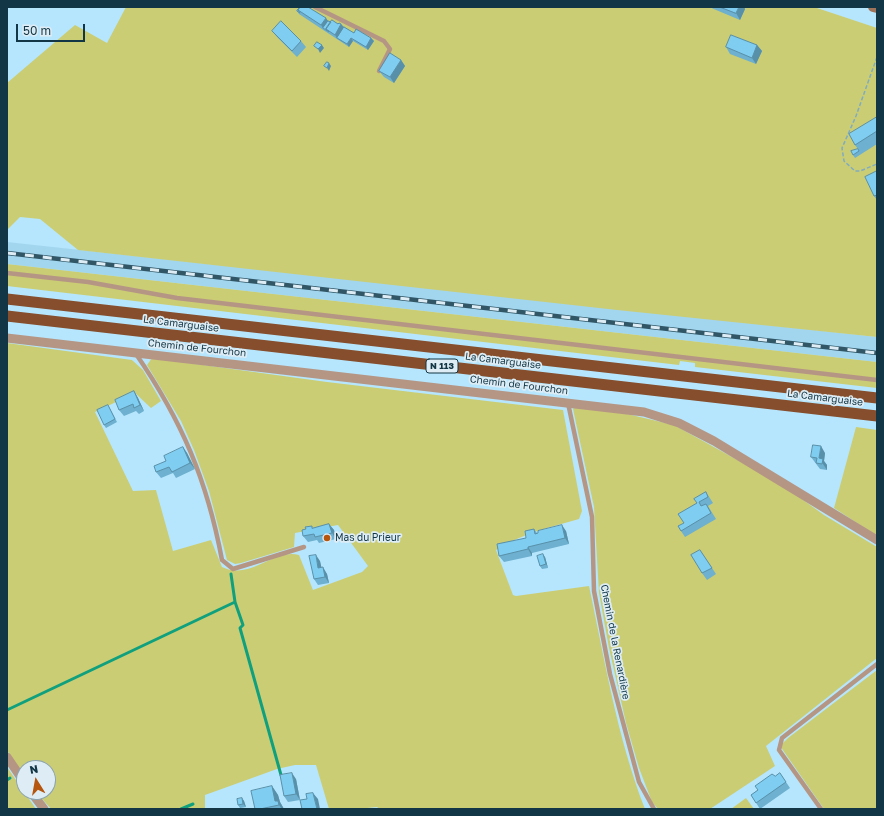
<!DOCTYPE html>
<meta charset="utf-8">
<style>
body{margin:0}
#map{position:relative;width:884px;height:816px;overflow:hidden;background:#b6e6fd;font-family:"Golos Text",sans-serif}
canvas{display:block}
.frame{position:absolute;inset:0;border:8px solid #123645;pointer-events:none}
.north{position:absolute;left:16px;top:760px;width:40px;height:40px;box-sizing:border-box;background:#deedf5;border:1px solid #8ca4af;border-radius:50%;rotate:349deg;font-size:11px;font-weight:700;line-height:16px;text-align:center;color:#123645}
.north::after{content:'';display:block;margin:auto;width:14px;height:18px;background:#b5550e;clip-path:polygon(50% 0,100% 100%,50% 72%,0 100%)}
.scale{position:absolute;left:16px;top:24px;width:69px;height:18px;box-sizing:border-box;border:2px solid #123645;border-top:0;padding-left:5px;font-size:12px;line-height:14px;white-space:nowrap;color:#123645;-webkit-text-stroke:3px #deedf5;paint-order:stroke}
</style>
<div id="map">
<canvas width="884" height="816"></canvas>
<div class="frame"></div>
<div class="north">N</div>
<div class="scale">50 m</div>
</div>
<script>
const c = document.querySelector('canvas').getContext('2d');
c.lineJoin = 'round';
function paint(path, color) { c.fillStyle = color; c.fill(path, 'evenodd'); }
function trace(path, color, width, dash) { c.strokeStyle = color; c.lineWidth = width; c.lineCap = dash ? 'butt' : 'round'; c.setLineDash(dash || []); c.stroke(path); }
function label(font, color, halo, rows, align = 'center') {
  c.font = font + ' "Golos Text",sans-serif'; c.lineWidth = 3.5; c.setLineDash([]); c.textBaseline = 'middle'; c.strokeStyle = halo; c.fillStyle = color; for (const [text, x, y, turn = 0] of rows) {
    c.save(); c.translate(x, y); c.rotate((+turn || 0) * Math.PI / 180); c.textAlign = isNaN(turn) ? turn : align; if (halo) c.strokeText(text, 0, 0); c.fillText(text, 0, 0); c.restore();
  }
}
paint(new Path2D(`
 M7,242L877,337V362L7,264Z`), '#a2d6ef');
paint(new Path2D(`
 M126,7H814L877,28V337L617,310L78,250L40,219L20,217L7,230V83L75,25L107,43Z
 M7,264L877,362V388L695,367V363L680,361L679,365L7,286Z
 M7,343L132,360L143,370L161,401L151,408L135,393L95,412L133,491L156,490L173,551L211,540L222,567C250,581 274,548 299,555L313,590L362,572L368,566L338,525L295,533L294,547L241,563L235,564L227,560L209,491L194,450L181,421L147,365L152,358L327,382L563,410L582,511L579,519C551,527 521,534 496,550L513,595L516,596L589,586C605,661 617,737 645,809H379L377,807L358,809H329L316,765H295L277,769L205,795V809H51L36,792H48V768H24V777L7,750Z
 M575,406L623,413L674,425L781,484L824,515L877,547V658L766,746L775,766L710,809H658L652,802L639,768L626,723L609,648L599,593L594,507L573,409Z
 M856,427L877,430V536L834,508Z
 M877,670V809H824L780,746L788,738Z
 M7,767L36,809H7Z
 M746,798L754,809H731Z`), '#cbcd74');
trace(new Path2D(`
 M231,574L235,602L243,625L240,628L281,775
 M7,710L235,602
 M7,780L10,778
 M181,809L193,804`), '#10a07d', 3);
trace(new Path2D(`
 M877,57L856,116L842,148L844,161L855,171H860L877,164`), '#80acc1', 1.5, [4, 2]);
trace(new Path2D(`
 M315,7L384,41L390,49L379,71
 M7,273L88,282L177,298L877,380
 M136,354C182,421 207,480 222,560L233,569L304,547
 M568,403L592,517L594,591L610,674L639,782L654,809
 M821,809L779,750L782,738L877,664`), '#b59685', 4.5);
trace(new Path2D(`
 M7,338L644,412L679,423L714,441L877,540
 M7,757L24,782
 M31,792L44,809`), '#b59685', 9);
trace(new Path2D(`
 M873,7L877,8`), '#9f725a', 10);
trace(new Path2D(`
 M7,299L877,398
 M7,316L877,416`), '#864e2c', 11);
const rail = new Path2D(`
 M7,253L877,353`);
trace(rail, '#315767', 4.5);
trace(rail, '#deedf5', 3, [9]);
paint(new Path2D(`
 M300,7L331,22L338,24H341L344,27L354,33L371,38L374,41L368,50L353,41L349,47L299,14L297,11Z
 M709,7H744L745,9L740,20Z
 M272,31L301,41L306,47L297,57L277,37Z
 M757,45L762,51L756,64L730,54L726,47Z
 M401,60L405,66L394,83L384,77L379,71Z
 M877,117V144L855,158L853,155L858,149L855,145Z
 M877,171V200L874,196Z
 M134,391L138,398L144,411L139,414L136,411L124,416L119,410Z
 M108,405L117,422L106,428L104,425Z
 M183,447L187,453L195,469L176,478L173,473L161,478L156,472L166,461Z
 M825,453L824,461L827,465V470L820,469L811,457Z
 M706,492L713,503L708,506L716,519L685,537L681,531L684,523L697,503Z
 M329,524L334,530L336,539L319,543L317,540L308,542L303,536L313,528Z
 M534,529L537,533L566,531L569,544L532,553V556L504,562L499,556L526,538Z
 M700,550L716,574L707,580L702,573Z
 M545,557L548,568L542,569L540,566Z
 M320,561L321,568L327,574L329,583L318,585L314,579Z
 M780,773L790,788L760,809L751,795Z
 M296,779L300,800L288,802L284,796Z
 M272,786L278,795L280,802L284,809H255Z
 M242,798L244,801L246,807L240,808L238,805Z`), '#6db0cf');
paint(new Path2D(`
 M739,7H744L745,9L740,20L736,13Z
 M326,18L330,24L323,28L321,25Z
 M341,24L346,30L337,38L335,35Z
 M351,38L353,41L349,47L347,44Z
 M371,38L374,41L368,50L366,47Z
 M322,45L324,48L320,53L318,49Z
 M757,45L762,51L756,64L752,58Z
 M401,60L405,66L394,83L390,77Z
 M329,63L331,66L329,71L327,68Z
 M134,391L138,398L144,411L140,405Z
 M821,446L825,453L824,461L827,465V470L819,458Z
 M183,447L187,453L195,469L190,463Z
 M329,524L334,530L336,539L332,533Z
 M562,525L566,531L569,544L565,538Z
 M528,547L532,553V556L528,549Z
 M543,554L545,557L548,568L546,564Z
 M316,555L320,561L323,574L318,568Z
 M323,567L327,574L329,583L325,577Z
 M292,773L296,779L300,800L296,794Z
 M272,786L278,795L280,802L284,809H282L279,805L275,801Z
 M313,793L318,799L320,809H317Z
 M242,798L244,801L246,807L243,804Z`), '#5990a9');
const building = new Path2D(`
 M300,7H308L326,18L321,25L298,10Z
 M300,7L298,10L300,13L297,11Z
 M720,7H739L736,13Z
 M332,20L338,24L339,23L341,24L335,35L326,29Z
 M281,21L301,41L292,51L272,31Z
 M328,21L331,22L326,29L329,32L323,28Z
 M344,27L354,33L356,29L371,38L366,47L351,38L347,44L337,38Z
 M731,35L757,45L752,58L726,47Z
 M317,42L322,45L318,49L314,46Z
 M390,53L401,60L390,77L379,71Z
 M327,62L329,63L327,68L324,66Z
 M877,117V131L855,145L849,134Z
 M858,149L859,151L853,155L851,151Z
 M877,171V195L874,196L865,177Z
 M134,391L140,405L134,408L133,404L119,410L115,400Z
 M108,405L115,419L104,425L97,410Z
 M813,445L821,446L819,458L823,459L822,464L816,463L817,458L811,457Z
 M183,447L190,463L172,472L169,467L156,472L154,466L166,461L164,456Z
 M706,492L708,497L699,502L701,506L706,504L711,513L681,531L678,526L684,523L678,514L697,503L694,499Z
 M329,524L332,533L315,537L314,534L303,536L302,530L306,529L305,527L312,526V528Z
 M562,525L565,538L528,547V549L499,556L497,544L526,538L525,531L534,529L535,534L538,533V531Z
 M700,550L712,568L702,573L691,555Z
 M543,554L546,564L540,566L537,556Z
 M316,555L318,568L323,567L325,577L314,579L309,556Z
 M292,773L296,794L284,796L280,775Z
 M780,773L786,782L756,803L751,795L758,790L755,786L772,774L775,776Z
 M272,786L275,801H278L279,805L260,809H255L251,791Z
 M313,793L317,809H302L300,800L307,799L306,794Z
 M242,798L243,804L238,805L237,799Z`);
paint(building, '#7fcdf1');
trace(building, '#5990a9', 1);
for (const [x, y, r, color] of [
 [327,538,4,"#b5550e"]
]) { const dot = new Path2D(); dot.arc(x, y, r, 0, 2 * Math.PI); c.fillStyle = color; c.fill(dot); trace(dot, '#deedf5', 1.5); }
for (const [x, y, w] of [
 [442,366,32]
]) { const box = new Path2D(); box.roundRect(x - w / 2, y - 7, w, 14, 3); c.fillStyle = '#deedf5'; c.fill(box); trace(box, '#123645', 1); }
label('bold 9px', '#123645', null, [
 ["N 113",442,366]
]);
label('10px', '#123645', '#deedf5', [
 ["La Camarguaise",181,324,7],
 ["Chemin de Fourchon",197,348,6],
 ["La Camarguaise",503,361,7],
 ["Chemin de Fourchon",519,385,7],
 ["La Camarguaise",825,398,7],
 ["Chemin de la Renardière",615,642,79]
]);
label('10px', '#123645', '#deedf5', [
 ["Mas du Prieur",335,538]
], 'left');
</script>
